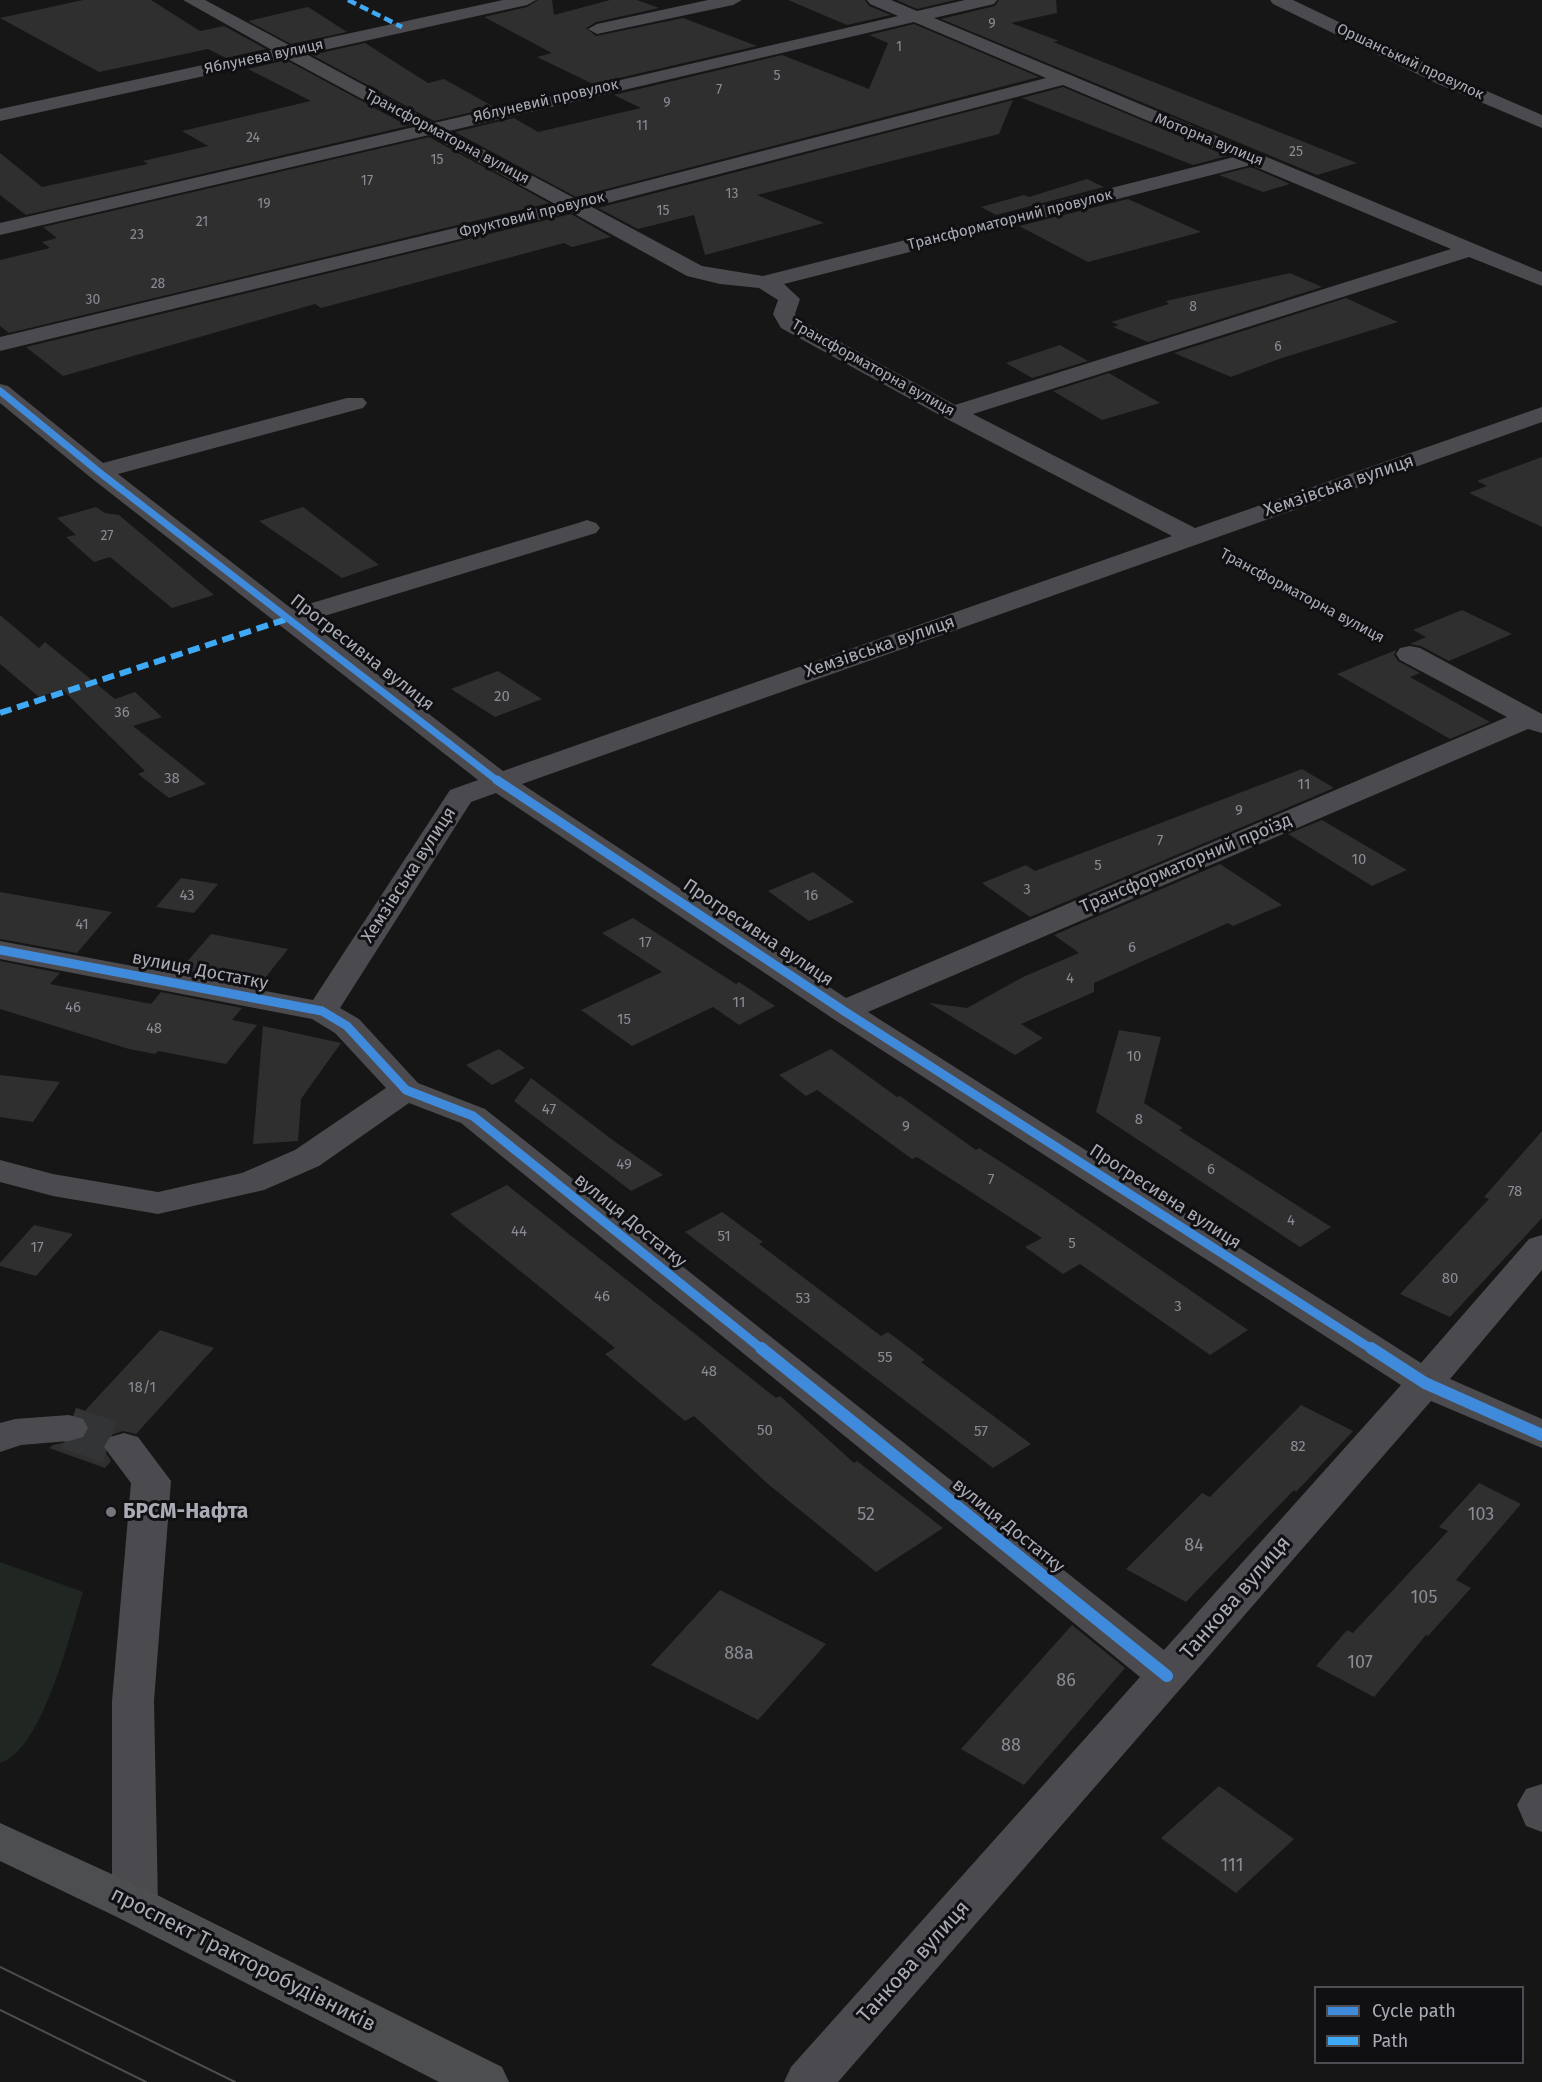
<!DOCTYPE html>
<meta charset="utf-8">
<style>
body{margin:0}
#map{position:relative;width:1542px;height:2082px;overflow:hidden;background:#161616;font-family:"Fira Sans",sans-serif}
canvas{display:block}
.legend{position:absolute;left:1314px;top:1986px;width:210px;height:78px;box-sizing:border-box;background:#101012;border:2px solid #4d4e53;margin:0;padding:8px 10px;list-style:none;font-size:18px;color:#a9abb5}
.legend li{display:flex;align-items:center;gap:12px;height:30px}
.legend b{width:30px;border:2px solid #4d4e53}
</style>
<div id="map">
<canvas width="1542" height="2082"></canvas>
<ul class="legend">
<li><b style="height:8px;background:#408adc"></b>Cycle path</li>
<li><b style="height:8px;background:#3fa9f5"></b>Path</li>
</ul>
</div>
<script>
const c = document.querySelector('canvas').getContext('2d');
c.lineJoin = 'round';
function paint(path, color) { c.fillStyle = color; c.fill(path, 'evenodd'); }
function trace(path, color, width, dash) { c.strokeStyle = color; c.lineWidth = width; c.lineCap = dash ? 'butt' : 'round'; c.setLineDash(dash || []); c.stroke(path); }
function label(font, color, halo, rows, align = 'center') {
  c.font = font + ' "Fira Sans",sans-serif'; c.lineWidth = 6; c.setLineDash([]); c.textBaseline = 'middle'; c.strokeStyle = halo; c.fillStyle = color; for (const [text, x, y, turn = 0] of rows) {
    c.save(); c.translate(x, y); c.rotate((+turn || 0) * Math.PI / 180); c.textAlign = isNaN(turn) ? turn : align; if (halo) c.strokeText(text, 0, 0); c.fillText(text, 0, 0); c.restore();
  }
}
paint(new Path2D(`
 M0,1562L83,1592C70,1633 43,1750 0,1763Z`), '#202621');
paint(new Path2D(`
 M83,0H151L200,31L224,26L266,49L226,58L208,49L99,72L0,18Z
 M538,0H552L554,15L610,0H637L659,8L596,22L586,28L596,36L683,18L757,46L593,84L537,57L552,53L484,17L527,7Z
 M788,0H865L869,6L891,15L847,25Z
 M897,0H955L917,9Z
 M999,0H1056L1057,13L1011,23L1059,41L1053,42L1357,163L1317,175L941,19L995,6Z
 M308,7L347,32L291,44L248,21Z
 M914,24L1039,77L576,197L455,132L514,118L538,132L641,108L614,95L782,55L869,89L888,43L869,35Z
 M365,43L428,83L444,79L494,107L434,121L312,55Z
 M286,60L408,126L26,215L0,195V153L42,187L148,164L143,161L208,146L182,131L311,101L248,69Z
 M1063,87L1227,156L1193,165L1022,98Z
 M1013,100L999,134L757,195L824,223L705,255L694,215L638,229L598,208Z
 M429,137L549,203L9,333L0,326V260L50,248L42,242L57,238L43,227Z
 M1251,167L1290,184L1263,192L1219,175Z
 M1087,179L1104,187L996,215L981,207L1024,195L1029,197Z
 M1128,199L1201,232L1088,262L1019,226Z
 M571,214L611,237L572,247L564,243L321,308L315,304L63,376L26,347Z
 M1290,273L1322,287L1148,342L1113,327L1119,325L1111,322L1169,304L1166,301Z
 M1346,298L1398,322L1282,358L1231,377L1174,353Z
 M1060,345L1088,361L1032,378L1006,363Z
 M1109,373L1160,403L1102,420L1053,391Z
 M1542,457V527L1469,493L1487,486L1477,481Z
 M96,507L105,513L119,515L214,595L172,608L110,557L94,562L66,537L76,535L57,518Z
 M303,507L379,565L342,578L259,521Z
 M1462,610L1512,634L1449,661L1421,646L1410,644L1426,637L1413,630Z
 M0,615L39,648L45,642L115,699L135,692L162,717L133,726L206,784L169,798L138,774L145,771L62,689L39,697L0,664Z
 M1396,650L1394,655L1398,661L1420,673L1410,677L1490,722L1450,739L1337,674Z
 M498,671L542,699L495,717L451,689Z
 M1302,769L1334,788L1030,917L982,883L1026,865L1035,871Z
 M1322,820L1407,870L1372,886L1288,834Z
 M1220,864L1282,905L1233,926L1228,923L1094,983V992L1021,1024L1043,1038L1015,1055L929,1003L967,1008L1023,977L1079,953L1054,935Z
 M813,872L854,902L809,921L768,891Z
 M181,878L218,884L194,913L156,907Z
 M0,892L112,912L77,953L0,939Z
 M633,918L736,984L739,982L775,1006L739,1025L713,1007L632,1046L581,1010L662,972L602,933Z
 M211,934L288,949L258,987L178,972Z
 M0,961L60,973L50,984L151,1004L161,992L242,1008L232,1020L257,1025L226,1064L158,1051L155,1054L129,1049L0,1009Z
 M263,1026L341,1043L301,1099L298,1141L253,1144Z
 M1119,1030L1161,1037L1144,1103L1183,1128L1179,1130L1331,1227L1300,1247L1096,1112Z
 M499,1049L525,1068L492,1085L466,1065Z
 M831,1049L897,1097L900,1096L976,1150L979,1148L1043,1189L1248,1330L1210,1355L1080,1264L1063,1274L1025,1247L1042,1238L917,1157L912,1159L817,1090L806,1096L779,1075Z
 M0,1075L60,1082L33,1122L0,1117Z
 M531,1078L614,1141L663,1175L631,1191L514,1101Z
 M1542,1131V1218L1450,1317L1400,1294L1489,1199L1484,1197Z
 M507,1185L776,1398L780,1396L854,1463L857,1461L943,1528L876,1572L768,1484L694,1416L685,1421L605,1354L615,1348L450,1214Z
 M722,1212L763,1242L759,1244L881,1336L888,1332L925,1360L921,1362L1031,1444L993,1468L685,1232Z
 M34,1225L73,1234L36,1276L0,1266V1263Z
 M160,1330L214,1348L136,1434L123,1431L108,1436L102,1447L111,1461L105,1468L49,1448L53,1445L85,1438L90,1427L85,1418L80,1416Z
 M1301,1405L1353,1431L1296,1492L1294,1490L1186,1602L1126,1569L1202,1493L1210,1497Z
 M1479,1483L1521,1504L1456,1580L1471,1588L1428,1636L1426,1635L1374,1697L1316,1666L1347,1630L1353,1633L1448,1531L1439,1527Z
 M720,1590L826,1644L758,1720L651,1665Z
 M1072,1625L1125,1668L1024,1785L961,1749Z
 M1219,1786L1294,1839L1236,1893L1161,1838Z`), '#2f2f30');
trace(new Path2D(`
 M69,1428L124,1447`), '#333436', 43, [43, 21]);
trace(new Path2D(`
 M1228,556L1382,639`), '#4c4d4f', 3, [2, 4]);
paint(new Path2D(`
 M183,0H205L291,46L503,0H536L527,5L306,54L434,123L898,16L870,4L867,0H891L917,11L965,0H997L994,4L934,18L1542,272V286L1469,257L973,414L1195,528L1542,407V422L522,784L846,998L1507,717L1400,660L1396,654L1400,648L1410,646L1420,648L1542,714V733L1528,729L868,1012L1421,1363L1529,1239L1542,1235V1270L1450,1379L1542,1419V1448L1431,1401L838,2082H784L791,2067L1140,1677L461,1123L409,1103L319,1166L264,1190L158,1214L53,1196L0,1182V1160L53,1174L158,1192L242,1173L295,1150L386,1088L335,1033L312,1019L0,959V941L313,1000L450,790L478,780L90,477L0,403V384L8,386L103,463L347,398H363L367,403L363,408L118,474L292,609L578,523L587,520L596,523L600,528L596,533L308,621L503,771L1172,536L945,418L781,328L773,314L778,300L759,288L720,284L687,276L571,212L0,351V337L555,204L429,135L0,235V223L414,127L286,58L0,121V109L272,50ZM914,22L1046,78L576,199L449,131ZM1063,85L1234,157L763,276L702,266L592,207ZM1251,165L1451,249L955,405L798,319L795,314L800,299L784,284ZM496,793L832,1018L1401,1385L1164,1650L485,1109L418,1083L359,1019L340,1008L471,802Z
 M708,0H742L733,5L597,34L588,29L597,24Z
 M1270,0H1293L1452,76L1542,115V128L1438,84L1273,4Z
 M69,1415L83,1419L88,1428L83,1437L69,1441L21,1445L0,1452V1423L15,1419Z
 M124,1433L138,1437L171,1481L154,1701L158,1905L151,1918L135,1924L119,1918L112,1905V1701L131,1483L104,1447L110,1437Z
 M1542,1784V1832L1526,1826L1517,1805L1526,1789Z`), '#4b4b4f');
paint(new Path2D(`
 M0,1823L151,1892L502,2067L509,2082H439L119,1918L0,1861Z`), '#4d4e50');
trace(new Path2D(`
 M0,1967L235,2082
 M0,2010L146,2082`), '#4c4d4f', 2);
trace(new Path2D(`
 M348,0L402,27`), '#3fa9f5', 4.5, [9, 4.5]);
trace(new Path2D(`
 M0,713L290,618`), '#3fa9f5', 6, [12, 6]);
trace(new Path2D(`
 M0,391L99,472L499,782`), '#408adc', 7);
trace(new Path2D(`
 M497,780L844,1011L1373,1350
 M0,950L322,1011L347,1026L406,1090L473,1116L763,1350`), '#408adc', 9);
trace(new Path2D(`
 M761,1348L1167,1676
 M1371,1348L1425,1383L1542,1435`), '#408adc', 12);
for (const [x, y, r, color] of [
 [111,1512,6,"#76777d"]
]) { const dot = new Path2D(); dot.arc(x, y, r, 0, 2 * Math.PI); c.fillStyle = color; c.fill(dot); trace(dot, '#101012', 2); }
label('14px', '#8a8c94', null, [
 ["9",992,24],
 ["1",899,47],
 ["5",777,76],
 ["7",719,90],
 ["9",667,103],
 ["11",642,126],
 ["24",253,138],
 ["25",1296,152],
 ["15",437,160],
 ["17",367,181],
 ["13",732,194],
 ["19",264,204],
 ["15",663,211],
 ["21",202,222],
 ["23",137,235],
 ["28",158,284],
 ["30",93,300],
 ["8",1193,307],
 ["6",1278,347],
 ["27",107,536]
]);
label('15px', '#a9abb5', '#101012', [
 ["Яблунева вулиця",264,57,-12],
 ["Оршанський провулок",1410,62,25],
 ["Яблуневий провулок",546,101,-13],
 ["Трансформаторна вулиця",447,137,28],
 ["Моторна вулиця",1209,140,22],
 ["Фруктовий провулок",532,215,-14],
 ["Трансформаторний провулок",1010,220,-14],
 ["Трансформаторна вулиця",873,368,29],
 ["Трансформаторна вулиця",1302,596,28]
]);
label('15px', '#8a8c94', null, [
 ["20",502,697],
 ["36",122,713],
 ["38",172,779],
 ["11",1304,785],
 ["9",1239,811],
 ["7",1160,841],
 ["10",1359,860],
 ["5",1098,866],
 ["3",1027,890],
 ["43",187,896],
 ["16",811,896],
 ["41",82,925],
 ["17",645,943],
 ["6",1132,948],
 ["4",1070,979],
 ["11",739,1003],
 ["46",73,1008],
 ["15",624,1020],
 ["48",154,1029],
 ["10",1134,1057],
 ["47",549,1110],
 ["8",1139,1120],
 ["9",906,1127],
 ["49",624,1165],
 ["6",1211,1170],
 ["7",991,1180],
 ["78",1515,1192],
 ["4",1291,1221],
 ["44",519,1232],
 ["51",724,1237],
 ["5",1072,1244],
 ["17",37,1248],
 ["80",1450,1279],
 ["46",602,1297],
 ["53",803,1299],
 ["3",1178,1307],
 ["55",885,1358],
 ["48",709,1372],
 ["18/1",142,1388],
 ["50",765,1431],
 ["57",981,1432],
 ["82",1298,1447]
]);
label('18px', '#a9abb5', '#101012', [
 ["Хемзівська вулиця",1339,486,-19],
 ["Хемзівська вулиця",880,647,-19],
 ["Прогресивна вулиця",362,653,38],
 ["Трансформаторний проїзд",1186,864,-23],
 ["Хемзівська вулиця",409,875,-57],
 ["Прогресивна вулиця",758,933,34],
 ["вулиця Достатку",200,971,11],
 ["Прогресивна вулиця",1165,1197,33],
 ["вулиця Достатку",630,1221,39],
 ["вулиця Достатку",1008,1526,39]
]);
label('18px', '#8a8c94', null, [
 ["52",866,1515],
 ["103",1481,1515],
 ["84",1194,1546],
 ["105",1424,1598],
 ["88а",739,1654],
 ["107",1360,1663],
 ["86",1066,1681],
 ["88",1011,1746],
 ["111",1232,1866]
]);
label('bold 21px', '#a9abb5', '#101012', [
 ["БРСМ-Нафта",123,1512]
], 'left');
label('21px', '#a9abb5', '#101012', [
 ["Танкова вулиця",1236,1598,-49],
 ["проспект Тракторобудівників",243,1960,27],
 ["Танкова вулиця",914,1962,-48]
]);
</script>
